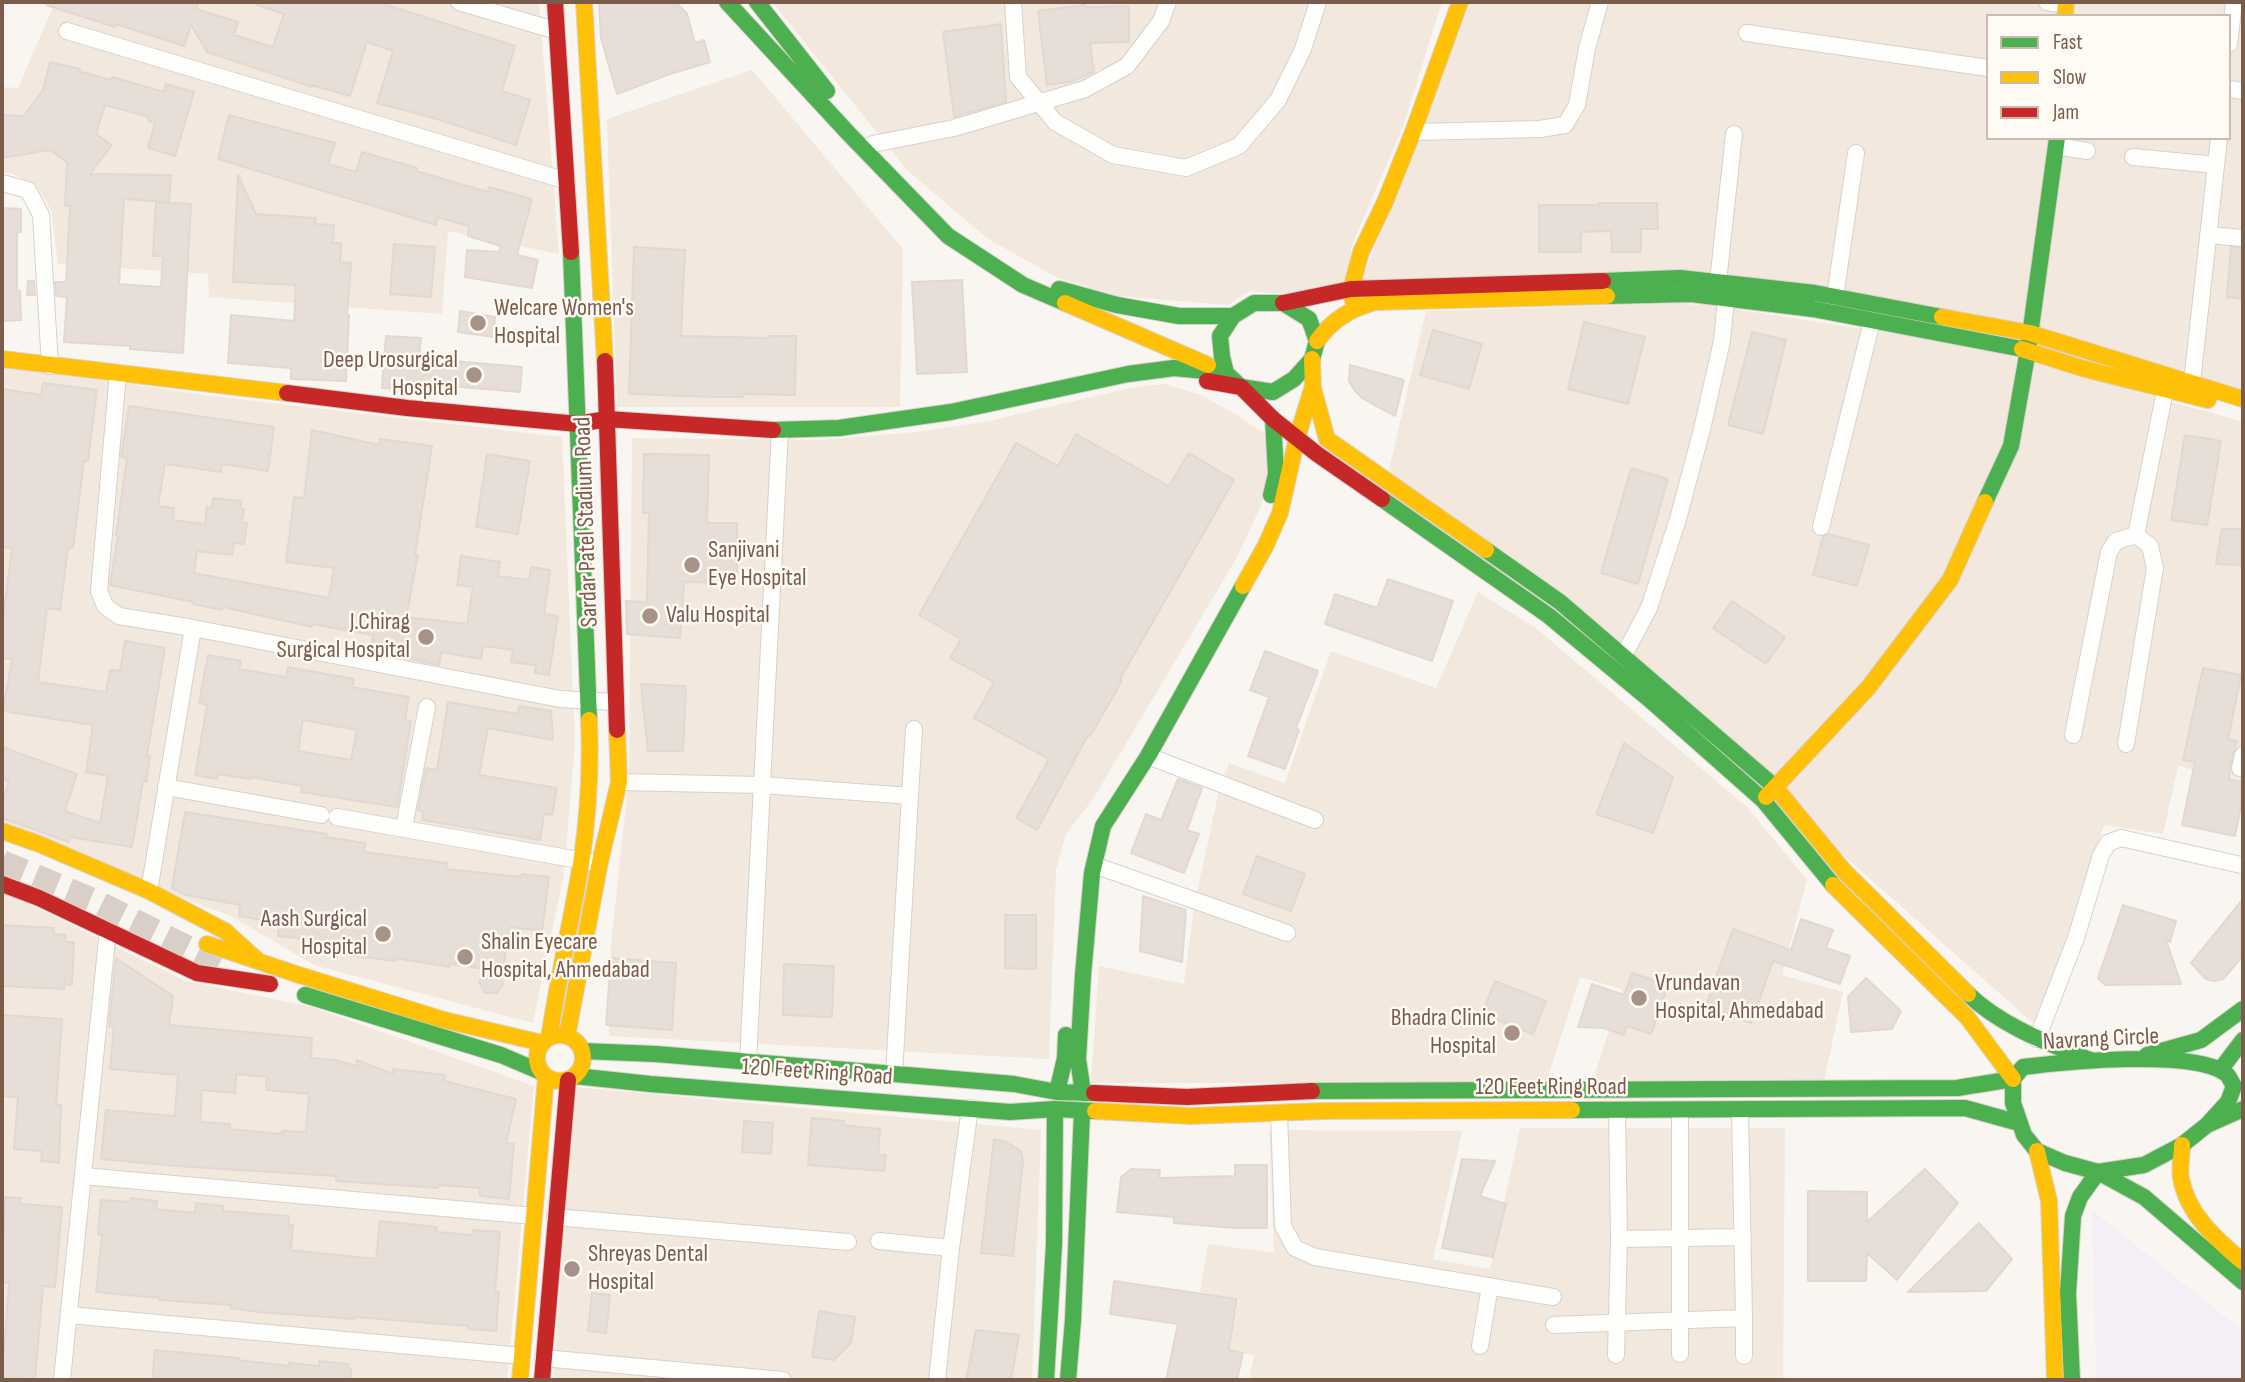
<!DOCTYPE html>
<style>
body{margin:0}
#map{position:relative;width:2245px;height:1382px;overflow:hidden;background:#f9f5f0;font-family:"Sofia Sans Condensed",sans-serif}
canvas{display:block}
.frame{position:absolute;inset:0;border:4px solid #7a5c4d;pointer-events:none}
.legend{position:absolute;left:1986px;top:14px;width:245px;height:126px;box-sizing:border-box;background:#fffaf3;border:2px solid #cabbb1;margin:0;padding:9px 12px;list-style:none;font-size:21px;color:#7a5c4d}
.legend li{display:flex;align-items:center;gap:14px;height:35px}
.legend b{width:35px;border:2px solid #cabbb1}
</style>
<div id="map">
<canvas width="2245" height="1382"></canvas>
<div class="frame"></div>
<ul class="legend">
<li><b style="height:9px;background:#4caf50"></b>Fast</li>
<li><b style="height:9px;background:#ffc107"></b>Slow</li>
<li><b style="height:9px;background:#c62828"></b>Jam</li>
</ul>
</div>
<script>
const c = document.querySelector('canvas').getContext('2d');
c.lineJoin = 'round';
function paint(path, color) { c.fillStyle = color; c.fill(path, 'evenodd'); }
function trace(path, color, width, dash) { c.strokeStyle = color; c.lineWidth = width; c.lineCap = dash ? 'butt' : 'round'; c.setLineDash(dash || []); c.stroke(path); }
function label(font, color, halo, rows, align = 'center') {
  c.font = font + ' "Sofia Sans Condensed",sans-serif'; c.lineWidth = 5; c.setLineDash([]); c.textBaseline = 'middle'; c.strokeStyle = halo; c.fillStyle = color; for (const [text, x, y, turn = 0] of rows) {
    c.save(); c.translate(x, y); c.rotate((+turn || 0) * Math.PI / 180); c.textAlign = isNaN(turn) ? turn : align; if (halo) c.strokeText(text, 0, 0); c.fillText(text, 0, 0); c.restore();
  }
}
paint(new Path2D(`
 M55,2H539L559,254L448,231L442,314L209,297L208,274L58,264L51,210L36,185L10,173H2V87L18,88Z
 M772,2H1442L1403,126L1351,247L1348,281L1283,294L1250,291L1228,305L1119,296L1056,277L988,239L907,170Z
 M1470,2H2059L2058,16H1988V138H2050L2023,326L1361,283Z
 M2073,2H2243V392L2038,329L2063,138H2229V16H2072Z
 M752,70L903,249L900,407H617L607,119Z
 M1695,303L1928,339L2015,357L2243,422V780L2178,766L2163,834L2104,825L2068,940L2033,1023L1841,853L1389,470L1426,311Z
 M2,365L204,395L562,437L575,743L564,873L533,1023L314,965L231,916L2,831Z
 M1165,384L1201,395L1240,417L1265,434L1269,482L1260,508L1236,559L1093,799L1066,834L1056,870L1049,1059L609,1036L611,944L629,778L632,438L821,440L917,432L989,421L1130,388Z
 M1478,592L1537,629L1748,808L1807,880L1782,975L1843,992L1824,1081L1593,1080L1622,989L1580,977L1546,1083H1091L1099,966L1184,984L1194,907L1218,795L1229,763L1285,783L1331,651L1436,688Z
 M2,894L18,899L186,981L312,1007L534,1086L507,1380H2Z
 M575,1087L1041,1130L1032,1380H553Z
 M1520,1128H1785L1783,1380H1249L1254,1356L1230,1349L1239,1299L1200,1292L1208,1244L1274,1253L1269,1130L1462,1131L1433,1259L1490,1269Z`), '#f2e8de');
paint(new Path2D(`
 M2092,1210L2243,1331V1380H2096Z`), '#f6eef6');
const building = new Path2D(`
 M46,2H199L196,9L238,22L234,35L273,47L284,14L257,5V2H378L515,46L502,91L530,100L516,145L437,119L377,103L393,51L367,42L350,96L312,85V87L207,52L191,25L184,46L116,24L115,27L46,5Z
 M599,2H676L687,14L695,43L704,40L710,62L670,74L617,94L601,38Z
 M1085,5V7L1129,6V42L1090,43L1094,72L1070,82L1047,85L1038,11Z
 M1001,24L1006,102L954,117L943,32Z
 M50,62L80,69L79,71L111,80L112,77L164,92L166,84L194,92L175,156L148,148L155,123L148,121L149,117L105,105L96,134L112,145L90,174L171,175L169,202L124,199L119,284L161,287L163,256H153L156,202L191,204L183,353L130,349V346L64,342L67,297L56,296L55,282H66L70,206H65L67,162L50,150L2,158V115L24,116L43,90Z
 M229,115L335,143L328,164L356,172L362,152L417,168L416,171L488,192L489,187L532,199L517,255L538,260L532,288L465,277L467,250L499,252L501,246L468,236L469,226L437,217L436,225L218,159Z
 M238,175L256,214L316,218L315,224L334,225L333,243H341L340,262L351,263L347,314L349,315L346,381L291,379V368L228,363L231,315L294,321L296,285L233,282Z
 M1599,203H1657L1658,229H1641V252H1612L1611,231L1581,232V252H1539V205H1599Z
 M2,208L21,209V232H17V291H20L21,320L2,321Z
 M394,244L435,247L431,297L390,294Z
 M634,247L685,250L681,336L768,338V336H796L795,395L743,394V397H715L629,394Z
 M2231,247L2243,248V299L2227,297Z
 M962,280L967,372L917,374L912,282Z
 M28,281H34L35,295H27Z
 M460,311L495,317L494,337L458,332Z
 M1584,322L1645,337L1628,404L1568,389Z
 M1433,330L1482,344L1469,389L1420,375Z
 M1752,332L1786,340L1763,434L1728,425Z
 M386,336L421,338L419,358L522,367L520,392L450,386V392L382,388Z
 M1350,365L1404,380L1395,416L1362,398L1355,391L1349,381Z
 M43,383L97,390L88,461H84L73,548L68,547L60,610L47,608L38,682L106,692L110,670L120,671L125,641L165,648L147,756H150L146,782L143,781L132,847L70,837L69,842L2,818V803L9,781L2,778V747L77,774L65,811L100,823L108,776L86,772L93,725L3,711L12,659L2,658V625L12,548L2,547V389L41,395Z
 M129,406L274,427L268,471L222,464L221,472L165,464L158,506L174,508L173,520L205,524L207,507L212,508L213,498L241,501L240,508L244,509L242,522L247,523L244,544L234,543L232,555L197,551L194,573L329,598L334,568L286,562L294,497L304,498L312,430L379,445L380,439L432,446L415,555H418L406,617L467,624L473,587L457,585L461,556L500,562L498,576L529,580L531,567L550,570L544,614L558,616L549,675L535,673L536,665L511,662L513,650L483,646L481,659L441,652L439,665L406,658L407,647L372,641L373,635L312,624V627L223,607L222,610L193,604V602L110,585L118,536H116L127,458L121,457Z
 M1076,434L1169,486L1189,453L1234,480L1120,679L1122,681L1110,702L1090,736L1088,735L1037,830L1016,818L1049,759L974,718L994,682L950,658L961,639L919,615L1016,443L1058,466Z
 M2185,435L2221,441L2207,525L2171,520Z
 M487,454L530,461L518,534L476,527Z
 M644,454L709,455L707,523H737V583L684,582L680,638L627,634L626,601L647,602L649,513H643Z
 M1631,468L1668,479L1638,584L1601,573Z
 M2222,529H2243V565L2216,564Z
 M1828,534L1869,545L1857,586L1813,575L1823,537Z
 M1388,579L1453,601L1432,661L1325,624L1335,594L1377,608Z
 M1732,601L1785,637L1766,664L1713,628Z
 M1265,651L1318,671L1296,728L1299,730L1285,769L1248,756L1269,697L1250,690Z
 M208,655L241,661L239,669L286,677L288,667L354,679L352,687L409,697L405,720L411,722L397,807L301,792L302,786L251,777V779L218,774L217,779L195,775L207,705L199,703ZM303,720L357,730L351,760L298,751Z
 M2203,668L2241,675L2228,739L2237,741L2230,766L2229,779L2243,782V796L2235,836L2182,825L2195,762L2183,760Z
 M641,684L686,686L683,751H648Z
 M448,702L518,714L519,706L551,711L553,740L488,728L479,775L557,788L552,815L544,814L540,840L422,820L423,811L418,810L426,768L437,770Z
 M1624,743L1673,777L1653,833L1596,814Z
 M1178,779L1202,788L1187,830L1199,834L1184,873L1131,853L1146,814L1161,820Z
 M185,812L327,834L326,837L365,843L364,852L447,863L446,869L521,877L522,874L549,877L542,931L510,927L501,979L503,984L497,993H485L479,982L487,969L449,964V967L395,958V961L322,952L324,941L278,936L279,923L239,916L240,905L186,895L172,888Z
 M1257,856L1305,874L1291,911L1243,894Z
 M1143,896L1186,910L1182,962L1140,951Z
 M2243,899V956L2223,979L2214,981L2206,979L2191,963Z
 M2123,905L2176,921L2170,942L2165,937L2181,984L2105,985L2098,978Z
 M1005,915H1036V969L1005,968Z
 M1801,919L1833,930L1826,948L1850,956L1840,984L1773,961L1751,1023L1706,1006L1733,929L1791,950Z
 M2,925L54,928L53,934L66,935L65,942H74L72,985L64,984V989L2,986Z
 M116,958L173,996L169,1025L312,1038L311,1058L336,1060L356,1066L357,1060L393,1074V1069L445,1075L444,1081L516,1099L506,1143L514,1144L509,1199L480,1196V1188L438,1185V1188L336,1181V1176L176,1166L101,1159L106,1110L175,1116L178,1075L110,1069L114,1027L109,1026ZM236,1074L267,1077L266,1090L309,1094L306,1132L282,1131V1134L230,1129V1124L200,1122L202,1090L235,1093Z
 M611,958L676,963L672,1030L606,1025Z
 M784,964L834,966L832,1017L783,1015Z
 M1632,973L1668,985L1651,1034L1627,1026L1624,1035L1604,1028L1578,1027L1592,984L1624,995Z
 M1866,978L1901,1011L1892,1029L1851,1032L1848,997Z
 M1495,981L1546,1001L1533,1034L1482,1014Z
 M2,1015L62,1019L56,1105H61L59,1163L41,1161L42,1151L14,1149L18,1097L2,1096Z
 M812,1118L844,1121L843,1125L880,1129L878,1155H886L884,1171L808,1165Z
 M744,1121L773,1123L771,1154L742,1152Z
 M994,1139L1006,1142L1021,1151L1023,1161L1013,1256L981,1253Z
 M1462,1159L1495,1161L1480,1196L1506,1204L1493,1257L1442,1248Z
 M1235,1165H1267V1228H1235L1174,1223V1217L1117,1212L1121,1177L1131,1169L1160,1170L1159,1178L1235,1176Z
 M1925,1169L1958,1203L1897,1280L1867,1253L1866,1281H1808V1191L1867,1192V1222Z
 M5,1197L21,1198L20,1204L62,1207L55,1287L43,1286L35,1380L2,1377L9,1283H2Z
 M131,1198L157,1201L156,1209L195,1213L196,1203L223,1206V1211L289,1216L288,1225H293L291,1250L376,1259L380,1221L437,1227L436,1232L472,1235L473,1230L500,1232L495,1292H499L496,1331L468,1329V1326L354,1317V1319L258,1312L231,1308V1305L159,1300V1298L96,1292L102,1235L98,1234L101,1200L131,1202Z
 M1979,1223L2012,1259L1986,1291L1908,1292Z
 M1114,1281L1237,1299L1229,1350L1243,1353L1237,1380H1166L1178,1324L1110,1314Z
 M592,1293L610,1295L606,1333L588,1331Z
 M819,1311L855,1317L851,1343L834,1360L812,1357Z
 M976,1330L1019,1335L1011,1380H966Z
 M155,1350L239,1358L238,1360L289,1366V1363L319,1366V1361L348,1364V1369H351V1380H152Z`);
paint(building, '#e6ded7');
trace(building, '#e2d8d2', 2);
trace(new Path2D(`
 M2,862L93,900L221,964`), '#d9cfc7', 24, [24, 12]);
const street = new Path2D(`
 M459,2L557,31
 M1013,2L1018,77L1055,122L1113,155L1186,168L1239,146L1278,100L1303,49L1318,2
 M2047,2L2066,5
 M67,31L567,181
 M1747,33L1988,68
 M2229,44L2234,2
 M2229,89L2243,91
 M1413,132L1540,129L1565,125L1577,105L1587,48L1600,2
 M2056,146L2087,151
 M863,149L873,144L954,128L1085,89L1127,66L1161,21L1168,2
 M2133,157L2216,165
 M2,183L28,190L41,215L50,366
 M2208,235L2243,238
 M1718,282L1734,134
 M1835,297L1856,153
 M118,373L99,591L105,606L119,616L193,628L560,699L615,702
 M2192,382L2219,138
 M1821,527L1872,321
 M2136,535L2165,391
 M1624,655L1649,608L1678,519L1702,429L1722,341L1726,299
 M2073,735L2109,552L2116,541L2136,535
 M2126,744L2155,568L2150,546L2136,535
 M1148,756L1315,820
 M2240,768L2243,755
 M619,782L762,785L910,796L894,1074
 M166,787L321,815
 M910,796L914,729
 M337,817L590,862
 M404,827L427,707
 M1094,865L1287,933
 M149,891L193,628
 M2037,1039L2076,938L2101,855L2108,843L2121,838L2241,865
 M748,1062L780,430
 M1279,1113L1283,1226L1295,1248L1315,1257L1553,1297
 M83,1176L534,1216
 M555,1217L848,1242
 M1619,1239L1743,1237
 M879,1241L951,1248
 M69,1315L522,1356
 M1554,1325L1744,1318L1740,1110
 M1480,1346L1490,1286
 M1680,1354V1110
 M1616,1355L1619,1239L1617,1111
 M1744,1356V1318
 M543,1358L783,1380
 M62,1380L108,930
 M937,1380L951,1248L970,1108`);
const fast = new Path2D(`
 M727,2L849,134L948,236L1023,285L1065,303
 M757,2L827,91
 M571,252L589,720
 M1603,281L1680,278L1815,293L1942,317
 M1059,289L1117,305L1179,316H1233
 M1607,296L1691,294L1813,309L2022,349
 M1254,303H1283L1309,319L1317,341L1312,359L1294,379L1273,392L1241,387L1226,373L1222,357L1220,336L1233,316Z
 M773,430L839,428L951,412L1128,374L1174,368L1226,373
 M1271,495L1276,474L1273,419
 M1382,499L1549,616L1649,699L1763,800L1833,885
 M1985,502L2011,446L2028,350L2057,138
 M1486,550L1560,602L1775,787
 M1968,994C2001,1026 2048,1043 2090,1060
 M305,995L501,1055L541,1072
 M582,1051L656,1054L1014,1084L1057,1092L1094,1093
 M2147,1055L2201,1040L2243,1009
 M2221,1069L2243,1040
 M575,1076L650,1084L1010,1112L1055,1109L1095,1111
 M1312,1091L1957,1088L2013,1079
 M1057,1092L1065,1058L1066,1035
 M1083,1093L1078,1059L1083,975L1092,873L1103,826L1148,756L1243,586
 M1572,1110L1965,1108L2019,1123
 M2207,1125L2228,1102L2234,1086C2231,1082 2229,1075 2225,1073C2192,1049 2064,1062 2023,1067L2013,1079V1103L2024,1135L2037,1151L2065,1163L2098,1172L2144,1165L2182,1145L2207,1125L2243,1109
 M1046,1380L1054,1244L1055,1109
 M1068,1380L1073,1320L1082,1112
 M2072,1380L2068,1293L2073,1216L2080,1197L2098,1172L2144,1197L2243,1282`);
const slow = new Path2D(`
 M584,2L605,361
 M2065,16L2066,2
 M1353,301L1351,289L1361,252L1385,202L1413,132L1460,2
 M1065,303L1208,365
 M1942,317L2030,333L2243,399
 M1317,341C1332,320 1350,309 1375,302L1607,296
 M2022,349L2085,369L2208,400
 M2,359L287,393
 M1312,359L1313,388L1327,439L1486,550
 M1243,586L1266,545L1280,513L1297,438L1312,389
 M1775,787L1844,871L1968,994
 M1766,797L1868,688L1950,580L1985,502
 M2,831L39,844L149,891L225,931L257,960
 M1833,885L1967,1017L2013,1079
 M207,944L296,974L444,1020L542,1043
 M537 1058a23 23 0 1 1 46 0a23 23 0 1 1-46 0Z
 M567,1036L600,862L619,782L617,730
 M549,1038C558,980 571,922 581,864C588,818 591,766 589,720
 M1095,1111L1191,1116L1324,1111L1572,1110
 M2182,1145C2182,1156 2179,1168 2181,1178C2187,1214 2217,1240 2243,1262
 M2037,1151L2049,1201L2055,1380
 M520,1380L546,1077`);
const jam = new Path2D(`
 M555,2L571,252
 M1283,303L1351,289L1603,281
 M605,361L617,730
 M1207,381L1241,387L1273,419L1317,454L1382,499
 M287,393L407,408L578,424L607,419L773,430
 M2,884L39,898L197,973L270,984
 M1094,1093L1187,1097L1312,1091
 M542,1380L568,1080`);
trace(street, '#d7d1cb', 18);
trace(fast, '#d9d2cb', 18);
trace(slow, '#d9d2cb', 18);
trace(jam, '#d9d2cb', 18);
trace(street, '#fefefd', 16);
trace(fast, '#4caf50', 16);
trace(slow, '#ffc107', 16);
trace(jam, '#c62828', 16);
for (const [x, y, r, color] of [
 [478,323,9,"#a69286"],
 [474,375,9,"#a69286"],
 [692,565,9,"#a69286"],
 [650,616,9,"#a69286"],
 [426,637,9,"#a69286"],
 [383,934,9,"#a69286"],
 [465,957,9,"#a69286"],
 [1639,998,9,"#a69286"],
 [1512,1033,9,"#a69286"],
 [572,1269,9,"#a69286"]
]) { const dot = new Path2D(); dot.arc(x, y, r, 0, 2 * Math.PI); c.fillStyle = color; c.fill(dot); trace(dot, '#fffaf3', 2.5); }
label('24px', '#7a5c4d', '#fffaf3', [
 ["Welcare Women's",494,309],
 ["Hospital",494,337],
 ["Deep Urosurgical",458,361,"right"],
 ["Hospital",458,389,"right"],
 ["Sanjivani",708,551],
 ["Eye Hospital",708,579],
 ["Valu Hospital",666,616],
 ["J.Chirag",410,623,"right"],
 ["Surgical Hospital",410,651,"right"],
 ["Aash Surgical",367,920,"right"],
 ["Hospital",367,948,"right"],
 ["Shalin Eyecare",481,943],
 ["Hospital, Ahmedabad",481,971],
 ["Vrundavan",1655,984],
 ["Hospital, Ahmedabad",1655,1012],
 ["Bhadra Clinic",1496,1019,"right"],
 ["Hospital",1496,1047,"right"],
 ["Shreyas Dental",588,1255],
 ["Hospital",588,1283]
], 'left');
label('24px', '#7a5c4d', '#fffaf3', [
 ["Sardar Patel Stadium Road",587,522,-92],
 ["Navrang Circle",2101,1040,-3],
 ["120 Feet Ring Road",817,1073,4],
 ["120 Feet Ring Road",1551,1088]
]);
</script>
